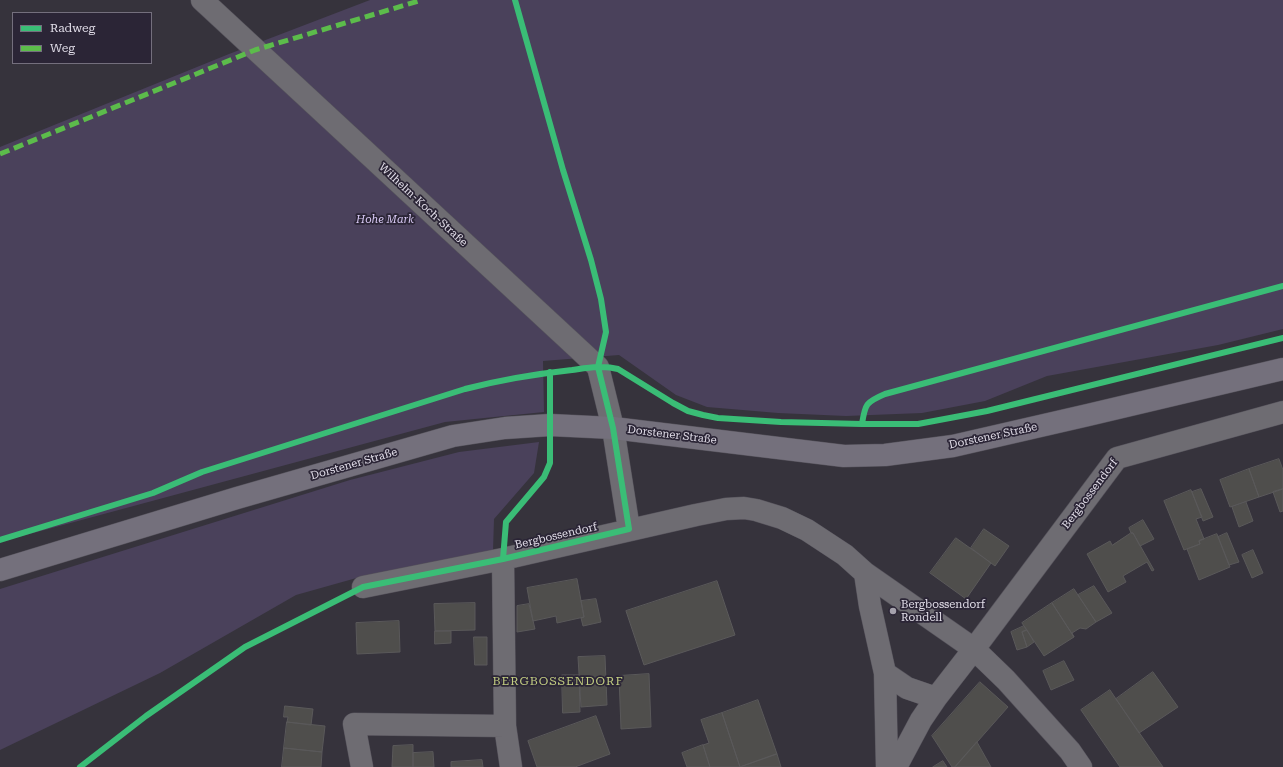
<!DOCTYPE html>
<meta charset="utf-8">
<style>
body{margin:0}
#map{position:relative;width:1283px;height:767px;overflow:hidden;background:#36333c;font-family:"Roboto Serif",serif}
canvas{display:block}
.legend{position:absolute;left:12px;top:12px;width:140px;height:52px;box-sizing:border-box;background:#2b2536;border:1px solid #746f7d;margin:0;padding:5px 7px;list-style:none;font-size:12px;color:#e1dde8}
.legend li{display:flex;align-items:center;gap:8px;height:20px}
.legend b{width:20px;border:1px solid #746f7d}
</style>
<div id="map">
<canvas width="1283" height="767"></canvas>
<ul class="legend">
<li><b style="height:5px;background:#3abd76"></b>Radweg</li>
<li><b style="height:5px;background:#5cbc4b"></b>Weg</li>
</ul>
</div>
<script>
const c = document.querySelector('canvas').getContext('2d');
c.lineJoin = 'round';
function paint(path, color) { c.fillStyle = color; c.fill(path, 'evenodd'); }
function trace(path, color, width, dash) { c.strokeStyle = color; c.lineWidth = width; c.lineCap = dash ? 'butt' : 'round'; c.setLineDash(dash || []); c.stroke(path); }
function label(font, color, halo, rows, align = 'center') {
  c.font = font + ' "Roboto Serif",serif'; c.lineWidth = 3.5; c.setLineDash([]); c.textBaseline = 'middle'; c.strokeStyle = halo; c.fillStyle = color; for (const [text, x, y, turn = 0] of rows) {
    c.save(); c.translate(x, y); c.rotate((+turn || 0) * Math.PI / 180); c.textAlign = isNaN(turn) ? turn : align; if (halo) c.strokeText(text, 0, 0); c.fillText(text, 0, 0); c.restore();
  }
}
paint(new Path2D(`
 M370,0H1283V329L1218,345L1047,376L985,401L922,413L846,416L778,413L707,407L676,395L619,355L543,361L544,412L445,422L0,542V147L229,54Z
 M539,442L534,473L494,519L493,551L360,577L296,595L160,673L0,750V589L350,480L459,452Z`), '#4a415b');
const building = new Path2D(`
 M1279,459L1283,470V489L1259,497L1249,469Z
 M1249,469L1259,497L1230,507L1220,480Z
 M1201,489L1213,517L1203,521L1192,492Z
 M1283,489V511L1280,512L1273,492Z
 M1191,490L1202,517L1196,519L1204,539L1199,541L1200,544L1184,550L1164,501Z
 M1246,502L1253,521L1239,527L1232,507Z
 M1143,520L1154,539L1140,546L1133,533H1131L1129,528Z
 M984,529L1009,546L995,566L971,548Z
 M1131,533H1133L1154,570L1152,571L1147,562L1123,576L1126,582L1108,592L1087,554L1110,541L1112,545Z
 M1227,533L1239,562L1229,565L1218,537Z
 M1217,534L1230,567L1199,580L1187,549L1200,544L1199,541Z
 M956,538L991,563L966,599L930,573Z
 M1253,550L1263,573L1252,578L1242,555Z
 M577,579L584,617L557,623L556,616L533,621L527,588Z
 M717,581L735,635L644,665L626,611Z
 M1094,586L1112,613L1096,622L1078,595Z
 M1074,589L1096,622L1086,629L1080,628L1072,633L1074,637L1052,603Z
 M596,599L601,622L583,626L581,618L584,617L581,601Z
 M475,603V630L435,631L434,604Z
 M1052,603L1074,637L1044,656L1022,623Z
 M529,604L535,629L517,632V606Z
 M399,621L400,652L357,654L356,623Z
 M1024,626L1027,630L1022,632L1027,647L1017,650L1011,632Z
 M1027,630L1034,642L1027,647L1022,632Z
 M435,631H451V643L435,644Z
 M474,637H487V665H475Z
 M605,656L607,705L581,707L578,657Z
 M1064,661L1074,680L1051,690L1043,671Z
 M1153,672L1178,707L1139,733L1116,699Z
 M649,674L651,727L621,729L619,676Z
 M562,675H579L580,712L563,713Z
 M980,682L1008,707L955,767H952L932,736Z
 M1110,690L1116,699L1163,767H1120L1081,710Z
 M758,700L777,754L740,767L722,713Z
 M285,706L313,709L311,725L287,722L288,717H284Z
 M722,713L740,767H710L703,745L709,743L701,720Z
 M596,716L610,754L575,767H537L528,741Z
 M287,722L325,726L322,752L284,748Z
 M977,742L991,767H955Z
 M413,745V767H392L393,746Z
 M703,745L710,767H687L682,753Z
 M284,748L322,752L321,767H282Z
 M433,752L434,767H413V753Z
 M777,754L781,767H740Z
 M482,760L483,767H451V762Z
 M943,761L947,767H933Z`);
paint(building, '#4f4e4c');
trace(building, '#5a595a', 1);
const minor = new Path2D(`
 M202,0L598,367L613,428L629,529
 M503,559L505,726L511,767
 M363,587L503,559L696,515L726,509L744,508L756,510L782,518L807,530L845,555L865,573L974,649L936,698L907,688L885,673L870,606L865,573
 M885,673L887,767
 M362,767L354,724L505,726
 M896,767L921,720L936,698
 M1081,767L1070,751L1006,680L974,649L1117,458L1283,412`);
const major = new Path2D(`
 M0,570L237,498L453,436L505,428L550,425L613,428L844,456L885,455L953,446L1088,415L1283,369`);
trace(minor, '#55525b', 23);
trace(major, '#55525b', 23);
trace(minor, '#6e6c72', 22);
trace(major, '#74707c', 22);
trace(new Path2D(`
 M0,154L255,50L422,0`), '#5cbc4b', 5, [10, 5]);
trace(new Path2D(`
 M862,424C865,404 866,402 885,394L1283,286
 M0,540L153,493L202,472L465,389C500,380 535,374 572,370C587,368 602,365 618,369L673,403L688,411L703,415L718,418L781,422L862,424H918L987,411L1283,338
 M503,559L506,522L544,477L550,463V372
 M80,767L146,716L245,647L363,587L503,559L629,529L613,428L598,367L606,332L601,299L591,260L563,170L515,0`), '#3abd76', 6);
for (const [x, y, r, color] of [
 [893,611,4,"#a5a2ac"]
]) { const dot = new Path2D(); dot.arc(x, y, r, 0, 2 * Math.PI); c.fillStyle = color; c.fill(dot); trace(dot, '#2b2536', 1.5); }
label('11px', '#e1dde8', '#2b2536', [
 ["Wilhelm-Koch-Straße",423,205,43],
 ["Dorstener Straße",672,435,7],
 ["Dorstener Straße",993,436,-12],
 ["Dorstener Straße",354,464,-16],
 ["Bergbossendorf",1090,494,-53],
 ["Bergbossendorf",556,536,-13]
]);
label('italic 11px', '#d9caf5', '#2b2536', [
 ["Hohe Mark",385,220]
]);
label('11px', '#e1dde8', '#2b2536', [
 ["Bergbossendorf",901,605],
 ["Rondell",901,618]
], 'left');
c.letterSpacing = '1px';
label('12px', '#c2cd81', '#2b2536', [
 ["BERGBOSSENDORF",558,681]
]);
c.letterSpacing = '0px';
</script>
